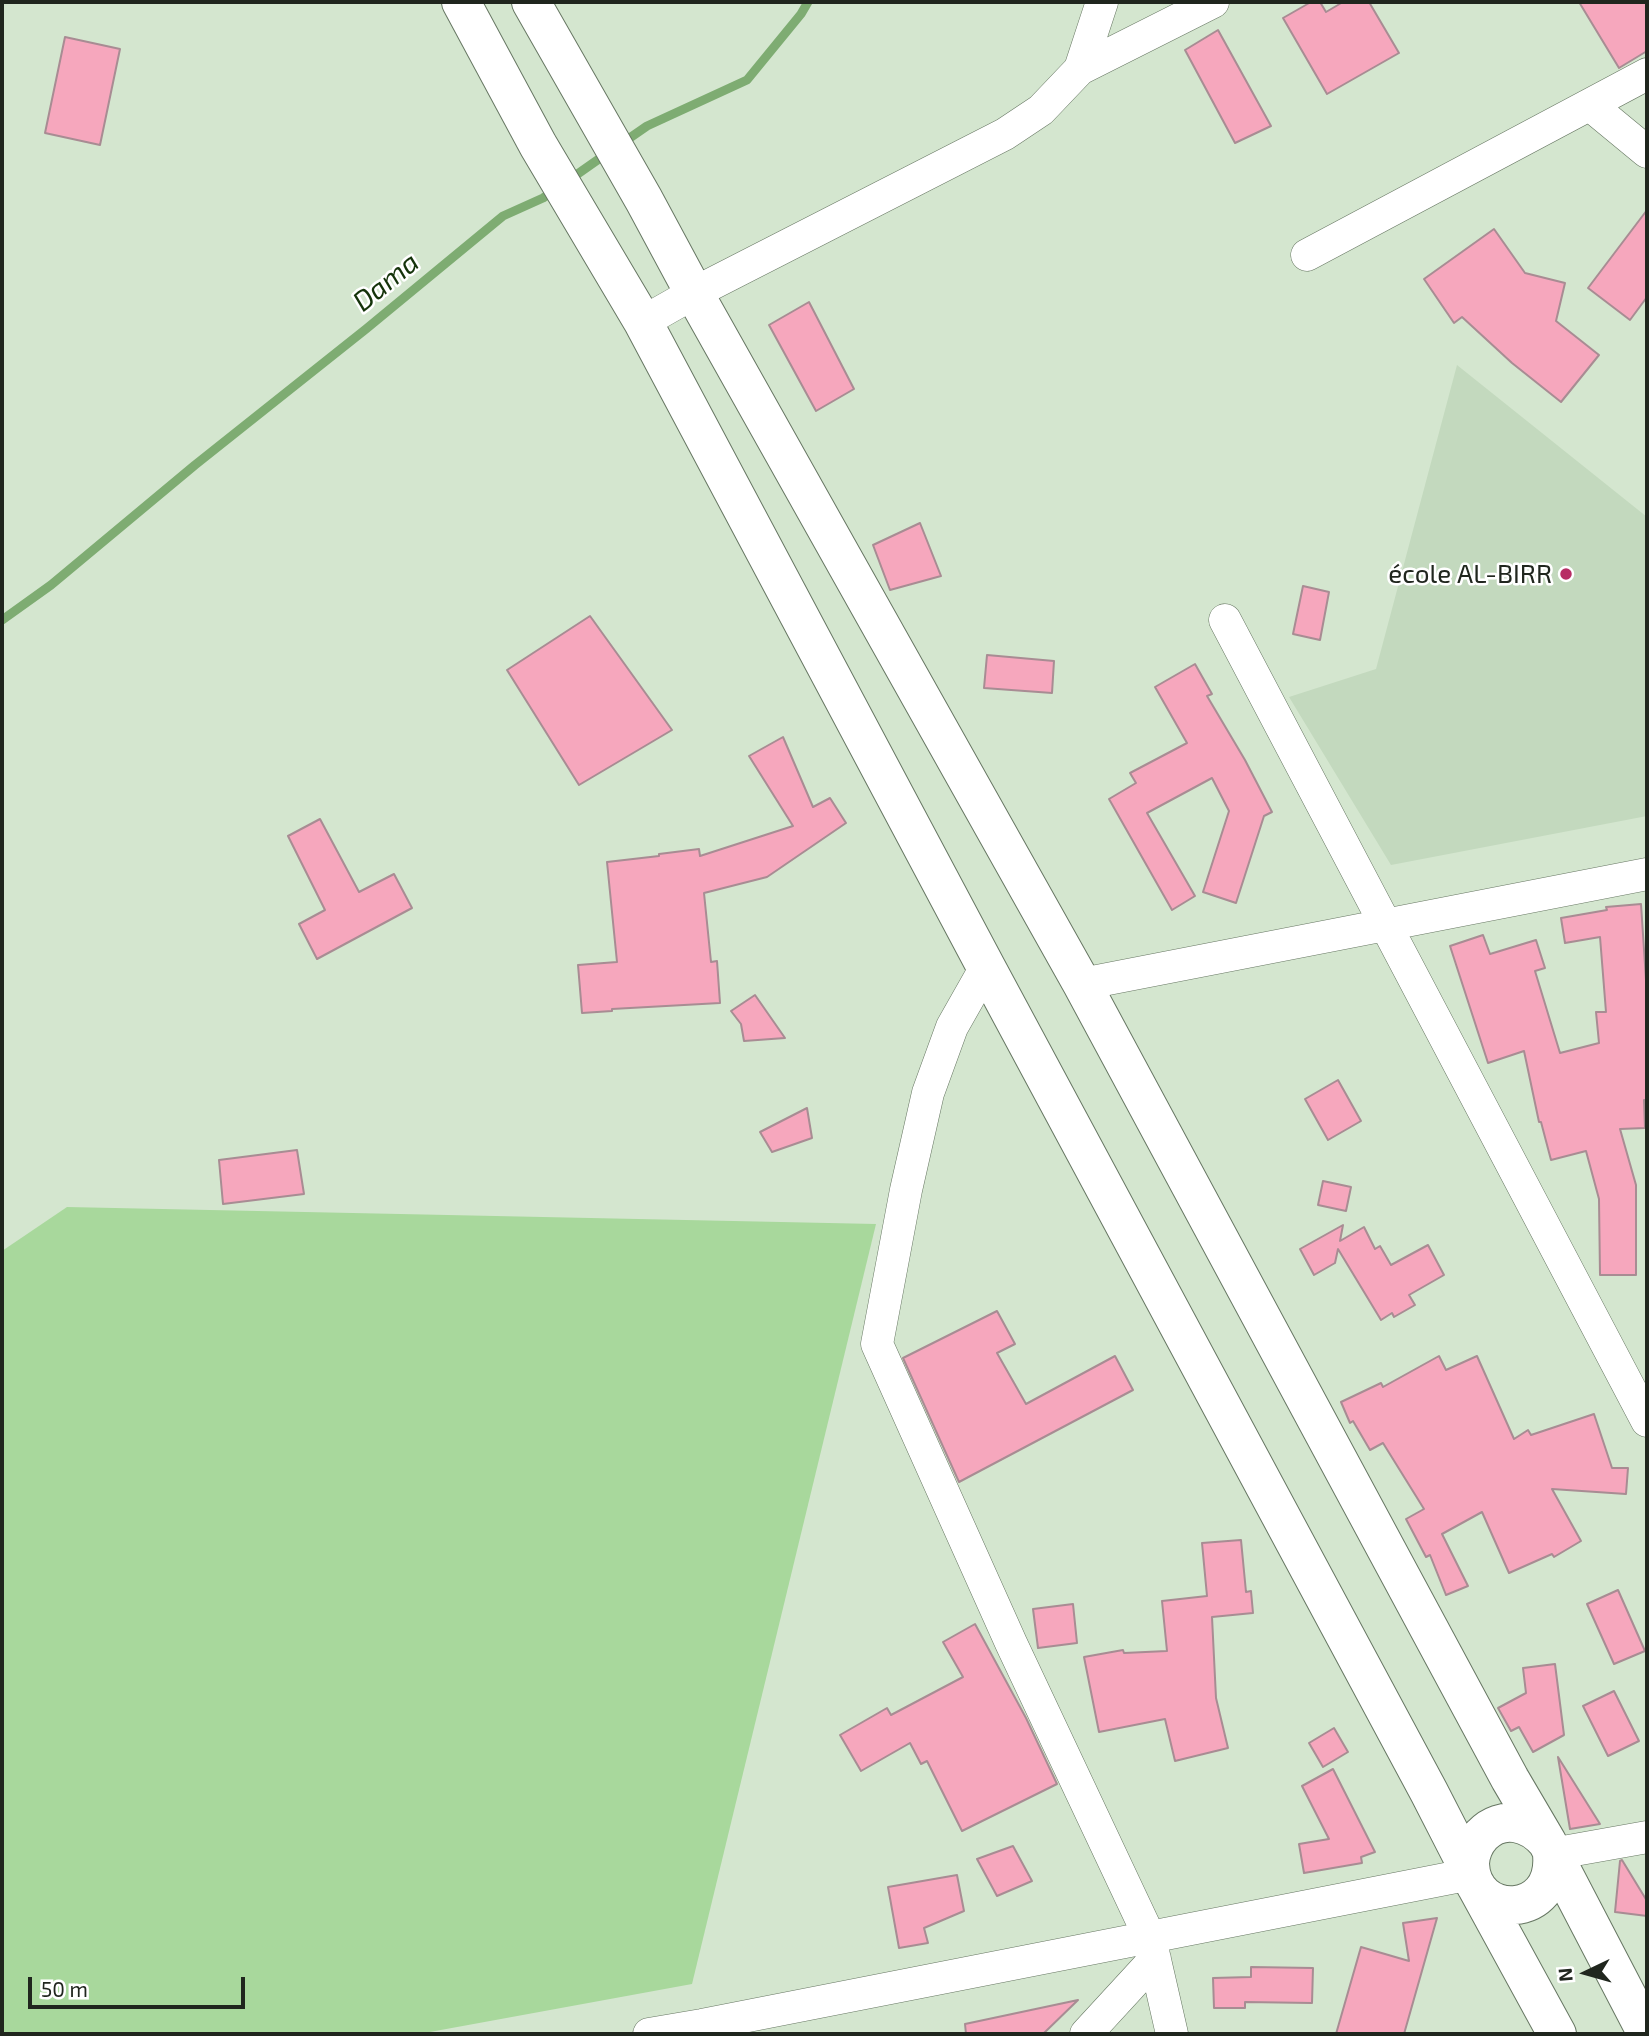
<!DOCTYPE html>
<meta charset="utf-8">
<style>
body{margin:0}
#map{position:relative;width:1649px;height:2036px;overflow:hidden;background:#d4e6cf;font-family:"Exo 2",sans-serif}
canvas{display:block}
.frame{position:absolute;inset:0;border:4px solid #20261e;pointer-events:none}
.north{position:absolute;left:1551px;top:1938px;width:70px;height:70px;-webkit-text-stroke:5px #fff;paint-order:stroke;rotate:265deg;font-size:19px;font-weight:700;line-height:28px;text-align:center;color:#20261e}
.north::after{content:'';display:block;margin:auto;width:24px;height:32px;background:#20261e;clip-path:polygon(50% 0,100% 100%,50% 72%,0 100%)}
.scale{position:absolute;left:28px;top:1977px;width:217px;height:32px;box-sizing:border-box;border:4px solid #20261e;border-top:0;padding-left:9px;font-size:21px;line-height:24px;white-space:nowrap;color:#20261e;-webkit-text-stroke:5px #fff;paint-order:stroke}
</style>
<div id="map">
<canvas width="1649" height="2036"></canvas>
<div class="frame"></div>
<div class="north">N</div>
<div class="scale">50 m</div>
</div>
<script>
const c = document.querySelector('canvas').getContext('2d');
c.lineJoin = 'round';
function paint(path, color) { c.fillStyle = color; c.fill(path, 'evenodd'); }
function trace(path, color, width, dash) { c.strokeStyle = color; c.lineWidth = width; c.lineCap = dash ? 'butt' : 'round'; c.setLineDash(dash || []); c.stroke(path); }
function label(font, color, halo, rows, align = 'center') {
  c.font = font + ' "Exo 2",sans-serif'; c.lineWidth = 5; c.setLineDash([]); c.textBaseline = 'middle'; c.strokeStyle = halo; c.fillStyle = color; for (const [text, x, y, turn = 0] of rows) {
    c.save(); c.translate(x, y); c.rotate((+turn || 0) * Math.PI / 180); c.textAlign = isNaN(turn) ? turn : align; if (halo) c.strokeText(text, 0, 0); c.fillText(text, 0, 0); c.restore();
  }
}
paint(new Path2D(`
 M1457,365L1647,517V816L1391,865L1289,697L1376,669Z`), '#c3d9be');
paint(new Path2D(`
 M67,1207L876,1224L692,1984L419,2034H2V1251Z`), '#a8d89c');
trace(new Path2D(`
 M621,144L647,126L747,80L801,14L808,2
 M569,180L606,154
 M2,620L51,585L195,465L366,329L503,216L543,198L555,190`), '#7eac72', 9);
const building = new Path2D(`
 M1311,2H1320L1326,12L1343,2H1369L1399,53L1327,94L1283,18Z
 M1579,2H1647V51L1619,68Z
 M1218,30L1271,126L1235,143L1185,50Z
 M65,37L120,49L100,145L45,133Z
 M1647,210V297L1630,320L1588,288Z
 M1494,229L1525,273L1565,283L1556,321L1599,355L1561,402L1512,363L1462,317L1454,323L1424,279Z
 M809,302L854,389L816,411L769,325Z
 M920,523L941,576L890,590L873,545Z
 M1303,586L1329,592L1320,640L1293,634Z
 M590,616L672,730L579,785L507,670Z
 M987,655L1054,661L1052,693L984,688Z
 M1195,664L1212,694L1207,696L1245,760L1272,812L1264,816L1236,903L1203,892L1229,811L1212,778L1147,813L1195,896L1172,910L1109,799L1136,783L1130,773L1187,743L1155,687Z
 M783,737L813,807L830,798L846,823L767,877L704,893L711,962L717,961L720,1003L612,1009V1011L582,1013L578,965L617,962L607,862L659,856V854L699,849L700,856L793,826L749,756Z
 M320,819L359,892L394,874L412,908L317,959L299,924L325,910L288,836Z
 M1641,904L1647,995V1100H1644L1645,1128L1620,1129L1636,1185V1275H1600L1599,1199L1586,1151L1551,1160L1541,1122H1539L1524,1051L1488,1063L1450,946L1483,935L1490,954L1536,940L1545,968L1535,971L1560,1053L1599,1043L1596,1012H1606L1600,937L1565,943L1561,918L1607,910L1606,907Z
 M755,995L785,1038L744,1041L741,1024L731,1011Z
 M1338,1080L1361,1121L1328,1140L1305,1099Z
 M807,1108L812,1138L772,1152L760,1132Z
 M297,1150L304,1194L223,1204L219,1160Z
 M1323,1181L1351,1187L1346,1211L1318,1205Z
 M1343,1225L1340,1241L1364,1227L1375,1249L1380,1246L1391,1265L1428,1245L1444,1275L1409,1295L1415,1305L1394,1317L1392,1313L1381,1320L1338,1249L1335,1263L1314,1275L1300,1249Z
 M997,1311L1015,1344L997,1353L1026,1404L1115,1356L1133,1390L959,1482L903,1358Z
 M1439,1356L1446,1370L1477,1356L1514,1439L1528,1430L1531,1435L1594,1414L1612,1468H1628L1626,1494L1552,1489L1581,1541L1554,1557L1552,1554L1509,1573L1482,1512L1442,1534L1468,1586L1446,1595L1430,1555L1426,1557L1406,1519L1424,1509L1383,1443L1370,1450L1353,1421L1350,1423L1341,1402L1381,1383L1383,1387Z
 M1241,1540L1246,1592L1251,1591L1253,1613L1212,1617L1216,1698L1228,1748L1175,1761L1165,1719L1099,1732L1084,1657L1123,1650L1124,1653L1167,1651L1162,1601L1207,1596L1202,1543Z
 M1618,1590L1645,1651L1614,1664L1587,1604Z
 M1073,1604L1077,1643L1038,1648L1033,1609Z
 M975,1624L1026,1718L1057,1784L962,1831L927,1761L921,1764L910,1743L861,1771L840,1735L887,1708L891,1715L963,1677L943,1642Z
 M1555,1664L1564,1735L1533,1752L1519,1727L1511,1731L1498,1708L1526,1693L1523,1668Z
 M1614,1691L1639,1741L1608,1756L1583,1706Z
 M1334,1728L1348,1752L1323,1767L1309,1743Z
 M1558,1757L1600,1824L1570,1829Z
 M1333,1769L1375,1852L1361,1857L1362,1863L1304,1873L1299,1844L1329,1839L1302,1786Z
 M1013,1846L1032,1881L997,1896L977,1859Z
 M1622,1860L1647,1901V1916L1615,1912L1620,1861Z
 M957,1875L964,1911L924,1928L928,1943L899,1948L888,1887Z
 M1437,1918L1404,2034H1336L1361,1947L1409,1961L1403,1923Z
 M1251,1967L1313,1968L1312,2003L1245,2002V2008H1214L1213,1978L1251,1977Z
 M1078,2000L1043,2034H966L965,2024Z`);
paint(building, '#f6a7bd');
trace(building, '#a88c93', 2);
const minor = new Path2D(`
 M1080,69L1213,2
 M1590,105L1647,152
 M1307,255L1647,74
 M643,322L694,293L1005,134L1041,110L1080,69L1102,2
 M1225,620L1647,1421
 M986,967L952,1027L928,1093L906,1190L877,1344L1011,1643L1150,1938L1172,2034
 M1082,984L1647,874
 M1552,1854L1647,1837
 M649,2034L702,2025L1471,1874
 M1086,2034L1155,1959`);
const tertiary = new Path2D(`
 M461,2L538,145L643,322L986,967L1429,1792L1471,1874
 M531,2L644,200L694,293L1082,984L1510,1779L1547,1842
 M1552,1854C1558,1920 1472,1921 1470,1864C1470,1854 1475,1842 1482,1835C1502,1814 1530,1822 1547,1842L1647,2034
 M1476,1886L1557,2034`);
trace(minor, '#677763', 33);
trace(tertiary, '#677763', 40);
trace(minor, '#fff', 32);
trace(tertiary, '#fff', 38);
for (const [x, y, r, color] of [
 [1566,574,7,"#b72c64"]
]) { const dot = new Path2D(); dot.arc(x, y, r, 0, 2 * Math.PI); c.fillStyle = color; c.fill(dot); trace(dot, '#fff', 2.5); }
label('26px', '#20261e', '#fff', [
 ["école AL-BIRR",1552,574]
], 'right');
label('italic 28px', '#14330a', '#fff', [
 ["Dama",386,282,-39]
]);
</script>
